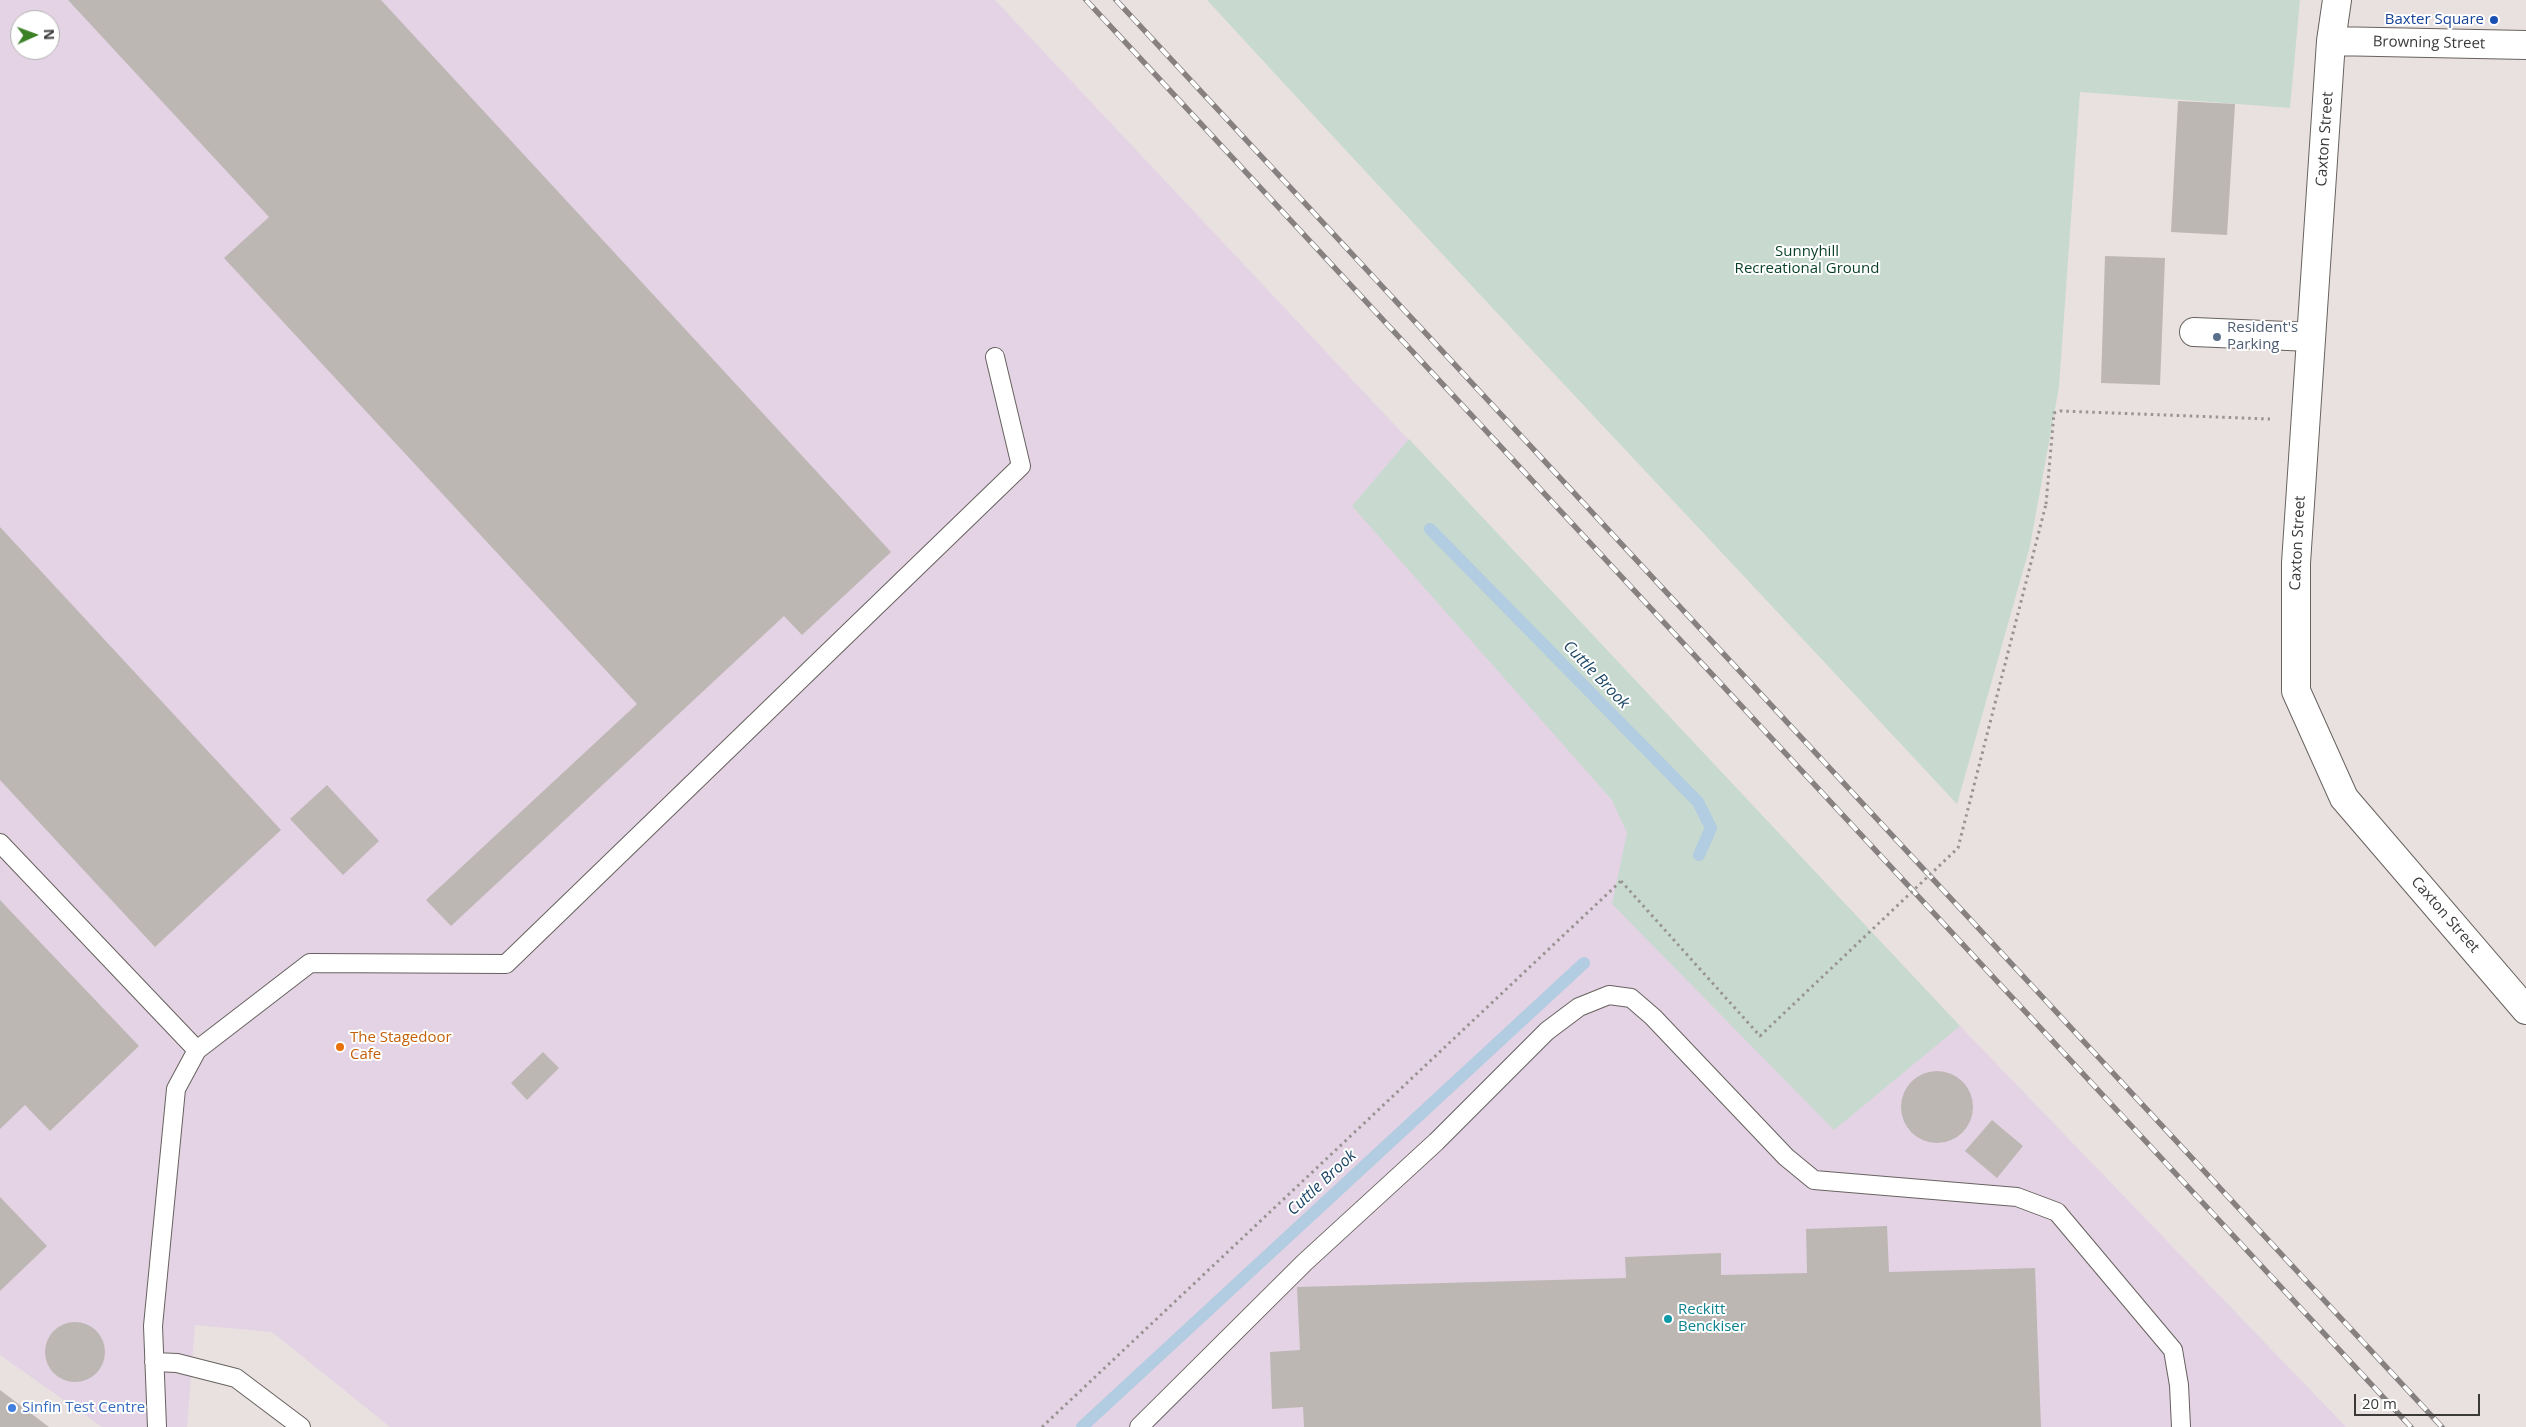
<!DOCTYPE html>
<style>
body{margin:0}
#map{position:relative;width:2526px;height:1427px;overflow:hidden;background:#e8e1df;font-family:"Open Sans",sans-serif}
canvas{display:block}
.north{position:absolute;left:10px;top:10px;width:50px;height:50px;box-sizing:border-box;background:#fff;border:1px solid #b1b0af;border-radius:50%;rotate:88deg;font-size:14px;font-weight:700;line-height:20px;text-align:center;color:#3b3938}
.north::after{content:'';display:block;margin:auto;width:18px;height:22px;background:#3c8126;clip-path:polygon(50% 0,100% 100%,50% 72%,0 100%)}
.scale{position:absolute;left:2354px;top:1394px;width:126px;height:22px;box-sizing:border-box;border:2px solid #3b3938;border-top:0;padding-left:6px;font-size:15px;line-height:18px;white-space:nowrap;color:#3b3938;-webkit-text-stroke:4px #fff;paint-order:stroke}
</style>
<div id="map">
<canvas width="2526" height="1427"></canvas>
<div class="north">N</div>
<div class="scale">20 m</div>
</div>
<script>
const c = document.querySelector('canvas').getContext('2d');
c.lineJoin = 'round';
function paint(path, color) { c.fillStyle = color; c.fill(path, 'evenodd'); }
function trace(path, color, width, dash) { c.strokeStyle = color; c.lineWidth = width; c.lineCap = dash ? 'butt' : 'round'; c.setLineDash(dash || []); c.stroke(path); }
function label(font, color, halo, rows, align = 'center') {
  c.font = font + ' "Open Sans",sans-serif'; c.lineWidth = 4; c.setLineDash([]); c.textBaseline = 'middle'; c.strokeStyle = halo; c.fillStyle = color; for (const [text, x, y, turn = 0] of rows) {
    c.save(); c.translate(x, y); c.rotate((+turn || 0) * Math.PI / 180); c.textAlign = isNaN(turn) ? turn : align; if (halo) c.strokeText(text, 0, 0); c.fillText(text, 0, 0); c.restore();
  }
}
paint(new Path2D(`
 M0,0H995L1960,1026L2346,1427H390L272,1332L195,1325L187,1427H102L0,1355ZM20,20H50V50H20Z`), '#e4d3e4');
paint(new Path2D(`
 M1207,0H2300L2290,108L2080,92L2059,387L2030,546L1957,804C1707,536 1455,270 1207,0Z
 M1409,439L1960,1026L1834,1130L1612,904L1627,833L1612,800L1352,506Z`), '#c8dacf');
trace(new Path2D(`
 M1430,529L1698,802L1711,828L1699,855
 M1082,1427L1584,963`), '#b2cce1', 12);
paint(new Path2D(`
 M68,0H381L891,552L802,635L784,616L451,926L426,900L637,704L224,258L269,217Z
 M2178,101L2235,104L2227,235L2171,232Z
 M2105,256L2165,258L2160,385L2101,383Z
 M0,527L281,830L155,947L0,780Z
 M327,785L379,841L343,875L290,819Z
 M0,900L139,1046L50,1131L25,1105L0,1129Z
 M543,1052L559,1068L527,1100L511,1083Z
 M1901 1107a36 36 0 1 1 72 0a36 36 0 1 1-72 0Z
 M1992,1120L2023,1146L1997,1178L1965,1151Z
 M0,1197L47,1246L0,1291Z
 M1887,1226L1889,1272L2035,1268L2041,1427H1304L1303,1407L1272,1409L1270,1352L1300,1350L1297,1287L1626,1278L1625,1257L1721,1253V1275L1807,1273L1806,1229Z
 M45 1352a30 30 0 1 1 60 0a30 30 0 1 1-60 0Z
 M0,1390L49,1427H0Z`), '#bdb7b4');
const service = new Path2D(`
 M0,843L197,1050
 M154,1362L177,1363L236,1378L301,1427
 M157,1427L153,1326L176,1089L197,1050L310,963L506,964L1021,466L995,357
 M1139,1427L1305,1262L1436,1142L1547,1031L1579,1007L1609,995L1631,998L1653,1017L1786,1157L1814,1180L2017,1197L2057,1212L2173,1350L2179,1385L2181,1427`);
const minor = new Path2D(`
 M2194,332L2311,337`);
const tertiary = new Path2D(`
 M2337,0L2331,41L2296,563V691L2344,798L2526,1010
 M2331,41L2526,45`);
trace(service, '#67625f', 20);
trace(minor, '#67625f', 30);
trace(tertiary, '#67625f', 30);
trace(new Path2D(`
 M2046,504L2054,413L2060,411L2270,419
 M1042,1427L1621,881`), '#999492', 3, [2.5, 4]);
trace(service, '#fff', 18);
trace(minor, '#fff', 28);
trace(tertiary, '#fff', 28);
const rail = new Path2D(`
 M1086,0L2411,1427
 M1116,0L2442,1427`);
trace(rail, '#868180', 5.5);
trace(rail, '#fff', 4, [11]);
trace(new Path2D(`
 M1621,881L1760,1036L1958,848L2046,504`), '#999492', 3, [2.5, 4]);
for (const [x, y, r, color] of [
 [2494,20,5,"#1a4fb4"],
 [2217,337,5,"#5c6f8a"],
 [340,1047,5,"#e8710a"],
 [1668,1319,5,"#0f9aa8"],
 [12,1408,5,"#3f7fe0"]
]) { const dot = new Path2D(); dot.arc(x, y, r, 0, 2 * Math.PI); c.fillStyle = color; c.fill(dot); trace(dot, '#fff', 2); }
label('15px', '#164399', '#fff', [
 ["Baxter Square",2484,20]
], 'right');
label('15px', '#3b3938', '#fff', [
 ["Browning Street",2429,43,1],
 ["Caxton Street",2325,139,-86],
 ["Caxton Street",2298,543,-87],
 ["Caxton Street",2445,915,49]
]);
label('15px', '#073f26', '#fff', [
 ["Sunnyhill",1807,252],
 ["Recreational Ground",1807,269]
]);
label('15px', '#4e5e75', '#fff', [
 ["Resident's",2227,328],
 ["Parking",2227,345]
], 'left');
label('15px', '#c56008', '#fff', [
 ["The Stagedoor",350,1038],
 ["Cafe",350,1055]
], 'left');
label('15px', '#0d838f', '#fff', [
 ["Reckitt",1678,1310],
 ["Benckiser",1678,1327]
], 'left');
label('15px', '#366cbe', '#fff', [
 ["Sinfin Test Centre",22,1408]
], 'left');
label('italic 16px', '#1c4766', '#fff', [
 ["Cuttle Brook",1596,675,46],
 ["Cuttle Brook",1322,1183,-43]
]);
</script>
